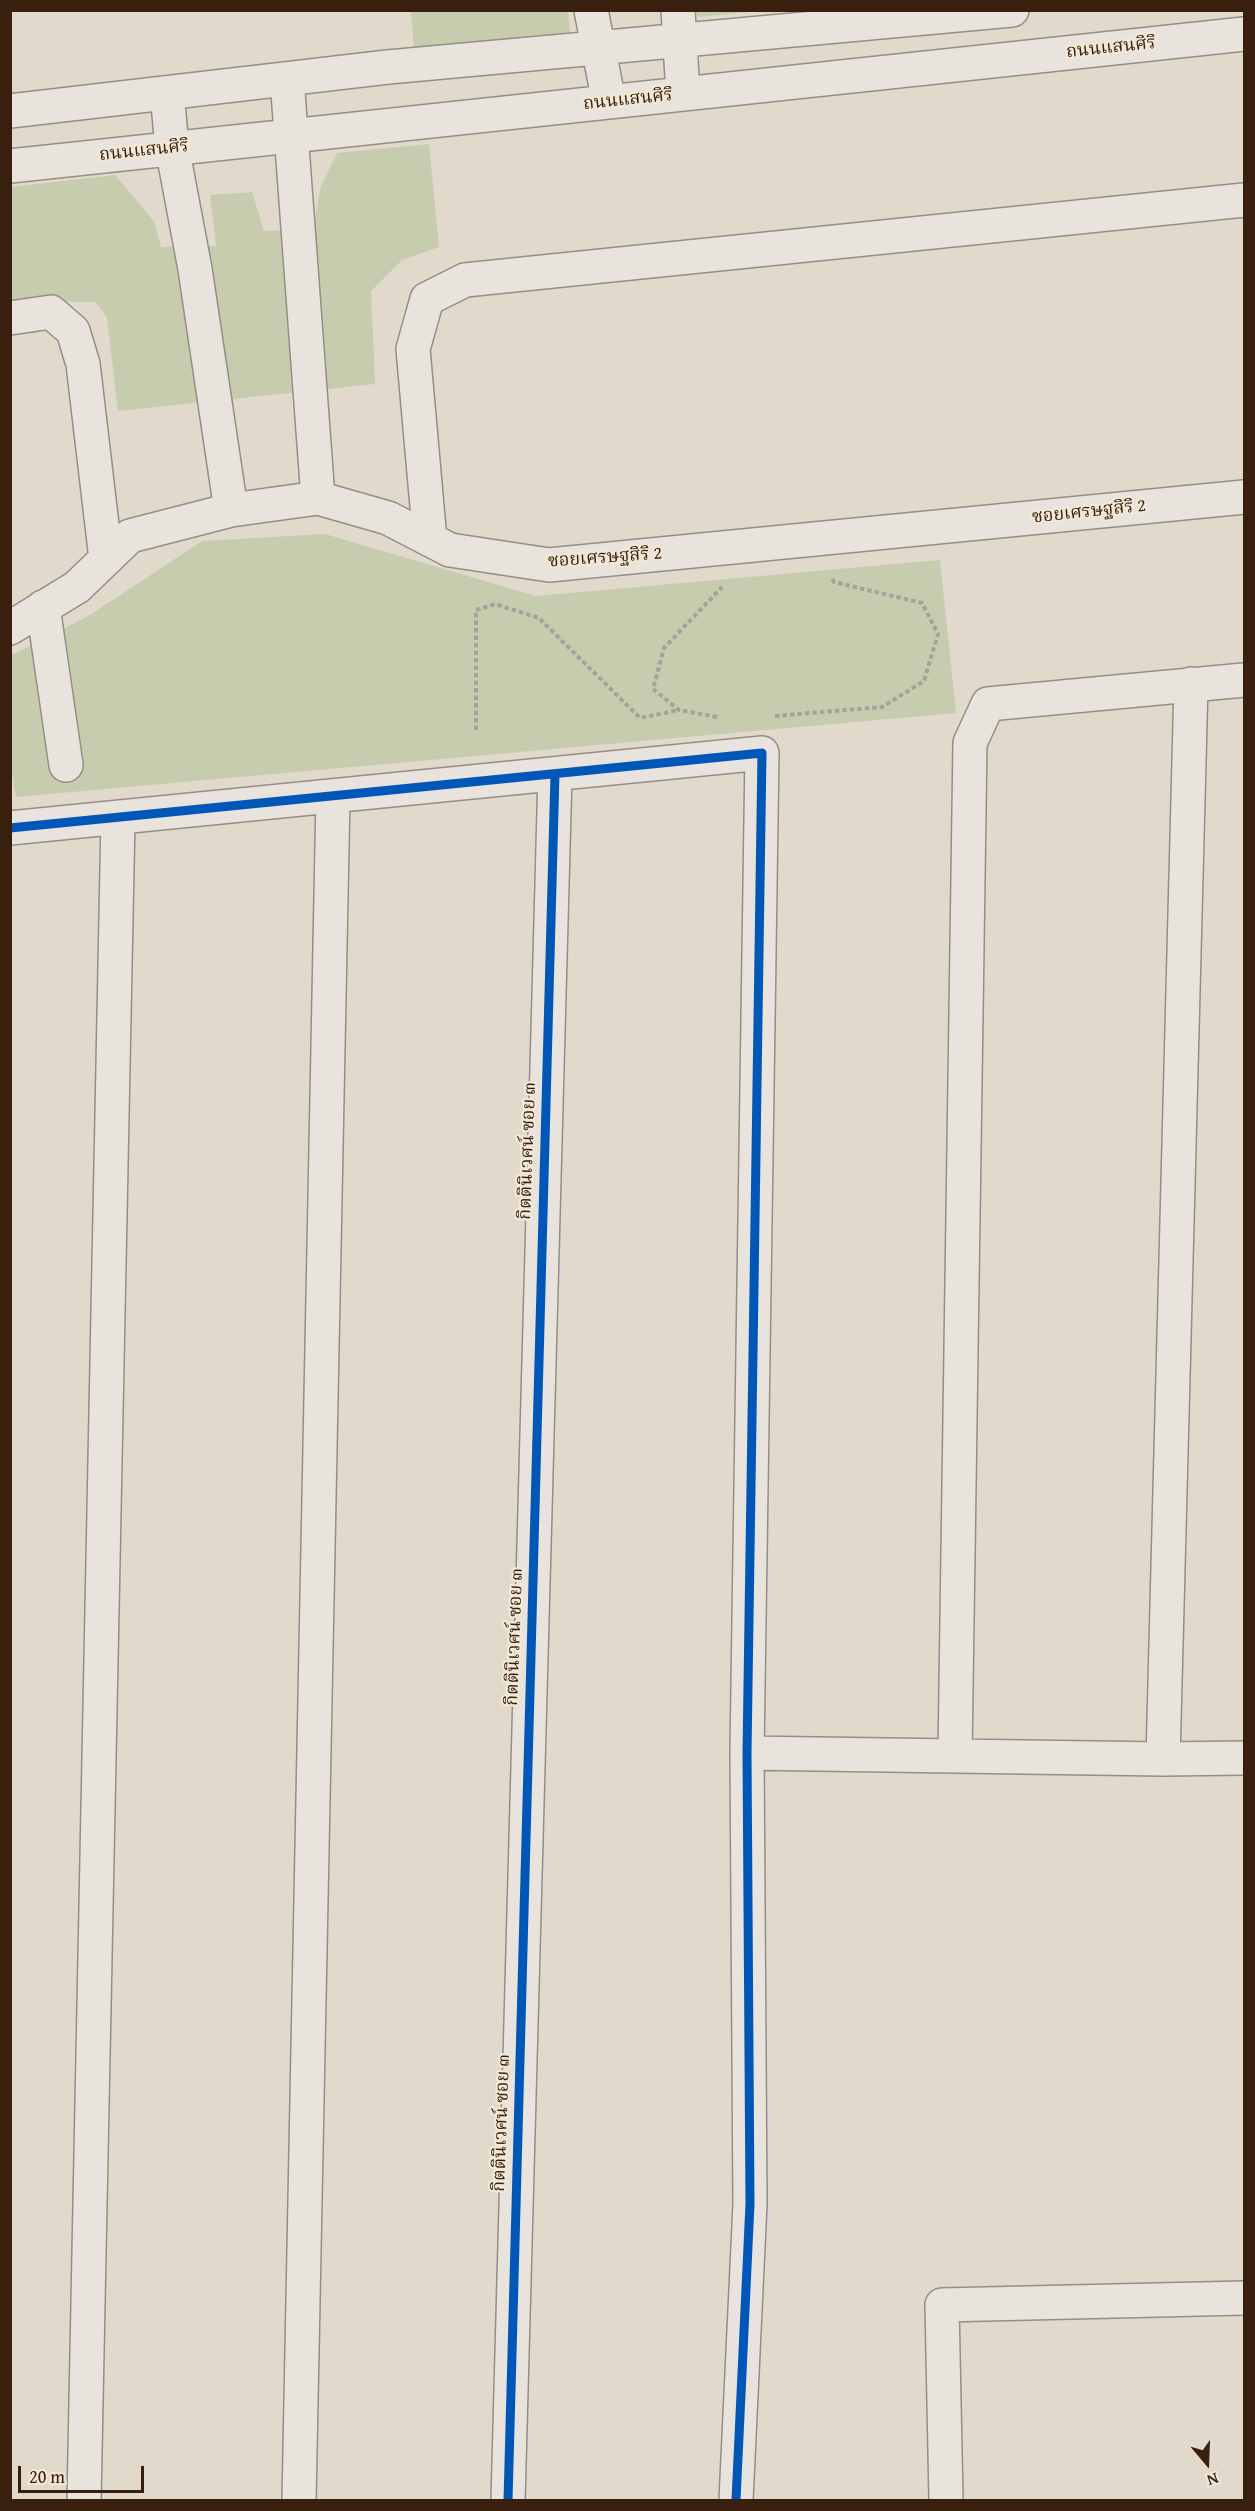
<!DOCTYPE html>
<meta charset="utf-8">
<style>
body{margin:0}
#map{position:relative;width:1255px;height:2511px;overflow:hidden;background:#e1d9cb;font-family:"Gentium Book Plus",serif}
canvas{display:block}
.frame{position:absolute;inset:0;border:12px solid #39200e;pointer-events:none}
.north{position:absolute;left:1177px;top:2433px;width:60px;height:60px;-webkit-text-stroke:4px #f1e8d7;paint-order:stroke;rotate:161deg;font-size:16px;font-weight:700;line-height:24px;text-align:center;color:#39200e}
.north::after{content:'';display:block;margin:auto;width:21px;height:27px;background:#39200e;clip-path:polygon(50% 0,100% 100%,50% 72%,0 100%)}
.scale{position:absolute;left:18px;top:2466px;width:126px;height:27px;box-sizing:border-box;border:3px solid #39200e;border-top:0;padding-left:8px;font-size:18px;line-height:21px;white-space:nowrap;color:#39200e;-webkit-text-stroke:4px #f1e8d7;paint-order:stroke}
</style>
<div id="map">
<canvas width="1255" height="2511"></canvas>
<div class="frame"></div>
<div class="north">N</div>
<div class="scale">20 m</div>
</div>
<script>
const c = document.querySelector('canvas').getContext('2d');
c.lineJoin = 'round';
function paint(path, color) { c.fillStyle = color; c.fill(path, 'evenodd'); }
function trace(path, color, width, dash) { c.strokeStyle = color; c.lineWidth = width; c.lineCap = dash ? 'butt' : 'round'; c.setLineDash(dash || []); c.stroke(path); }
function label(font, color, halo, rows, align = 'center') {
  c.font = font + ' "Gentium Book Plus","Noto Serif Thai",serif'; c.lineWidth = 4.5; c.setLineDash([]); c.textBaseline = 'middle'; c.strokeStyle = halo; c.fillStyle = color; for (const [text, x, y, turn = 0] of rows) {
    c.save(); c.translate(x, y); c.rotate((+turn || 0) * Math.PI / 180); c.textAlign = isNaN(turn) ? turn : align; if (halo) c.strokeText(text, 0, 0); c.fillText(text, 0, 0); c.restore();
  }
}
paint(new Path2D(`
 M411,11H568L570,32L414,51Z
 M692,11H757L699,17Z
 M429,144L439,247L402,260L371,291L375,384L118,411L107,318L96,302L11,301L10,187L115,175L154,221L161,247L216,246L210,195L252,192L264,231L313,230L321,186L337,153Z
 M325,534L536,596L940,560L956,713L16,797L10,762V656L90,615L202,541Z`), '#c7ccae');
const minor = new Path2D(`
 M591,10L609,102
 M678,10L683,94
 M287,79L318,498
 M167,93L172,147L195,269L231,510
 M10,111L388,67L1012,10
 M10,166L1244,34
 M10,318L51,312L73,331L83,364L106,559
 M430,540L413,349L427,299L465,280L1244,200
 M43,607L66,765
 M10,628L77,587L130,536L231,510L318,498L388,518L450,550L549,565L1244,497
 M10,828L762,753L747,1753L750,2204L736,2500
 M747,1753L1163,1759L1244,1758
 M955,1755L970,743L988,704L1244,680
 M1163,1759L1191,684
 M84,2500L118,818
 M299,2500L333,796
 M508,2500L555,774
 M946,2500L942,2305L1244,2298`);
trace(minor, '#958e84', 36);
trace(new Path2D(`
 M775,716L882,707L924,681L938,634L922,603L834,582L831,577
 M717,717L679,710L653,689L664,648L722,587
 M476,730V610L495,604L539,618L640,718L679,710`), '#a7a19a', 4, [4.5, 3]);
trace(minor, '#e8e3dc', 33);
trace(new Path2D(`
 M10,828L762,753L747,1753L750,2204L736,2500
 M508,2500L555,774`), '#0057b8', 9);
label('18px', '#39200e', '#f1e8d7', [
 ["ถนนแสนศิริ",1111,48,-6],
 ["ถนนแสนศิริ",628,100,-6],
 ["ถนนแสนศิริ",144,151,-6],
 ["ซอยเศรษฐสิริ 2",1089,512,-6],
 ["ซอยเศรษฐสิริ 2",605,558,-4],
 ["กิตตินิเวศน์ ซอย ๓",528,1151,-88],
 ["กิตตินิเวศน์ ซอย ๓",515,1637,-88],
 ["กิตตินิเวศน์ ซอย ๓",502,2123,-88]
]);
</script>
